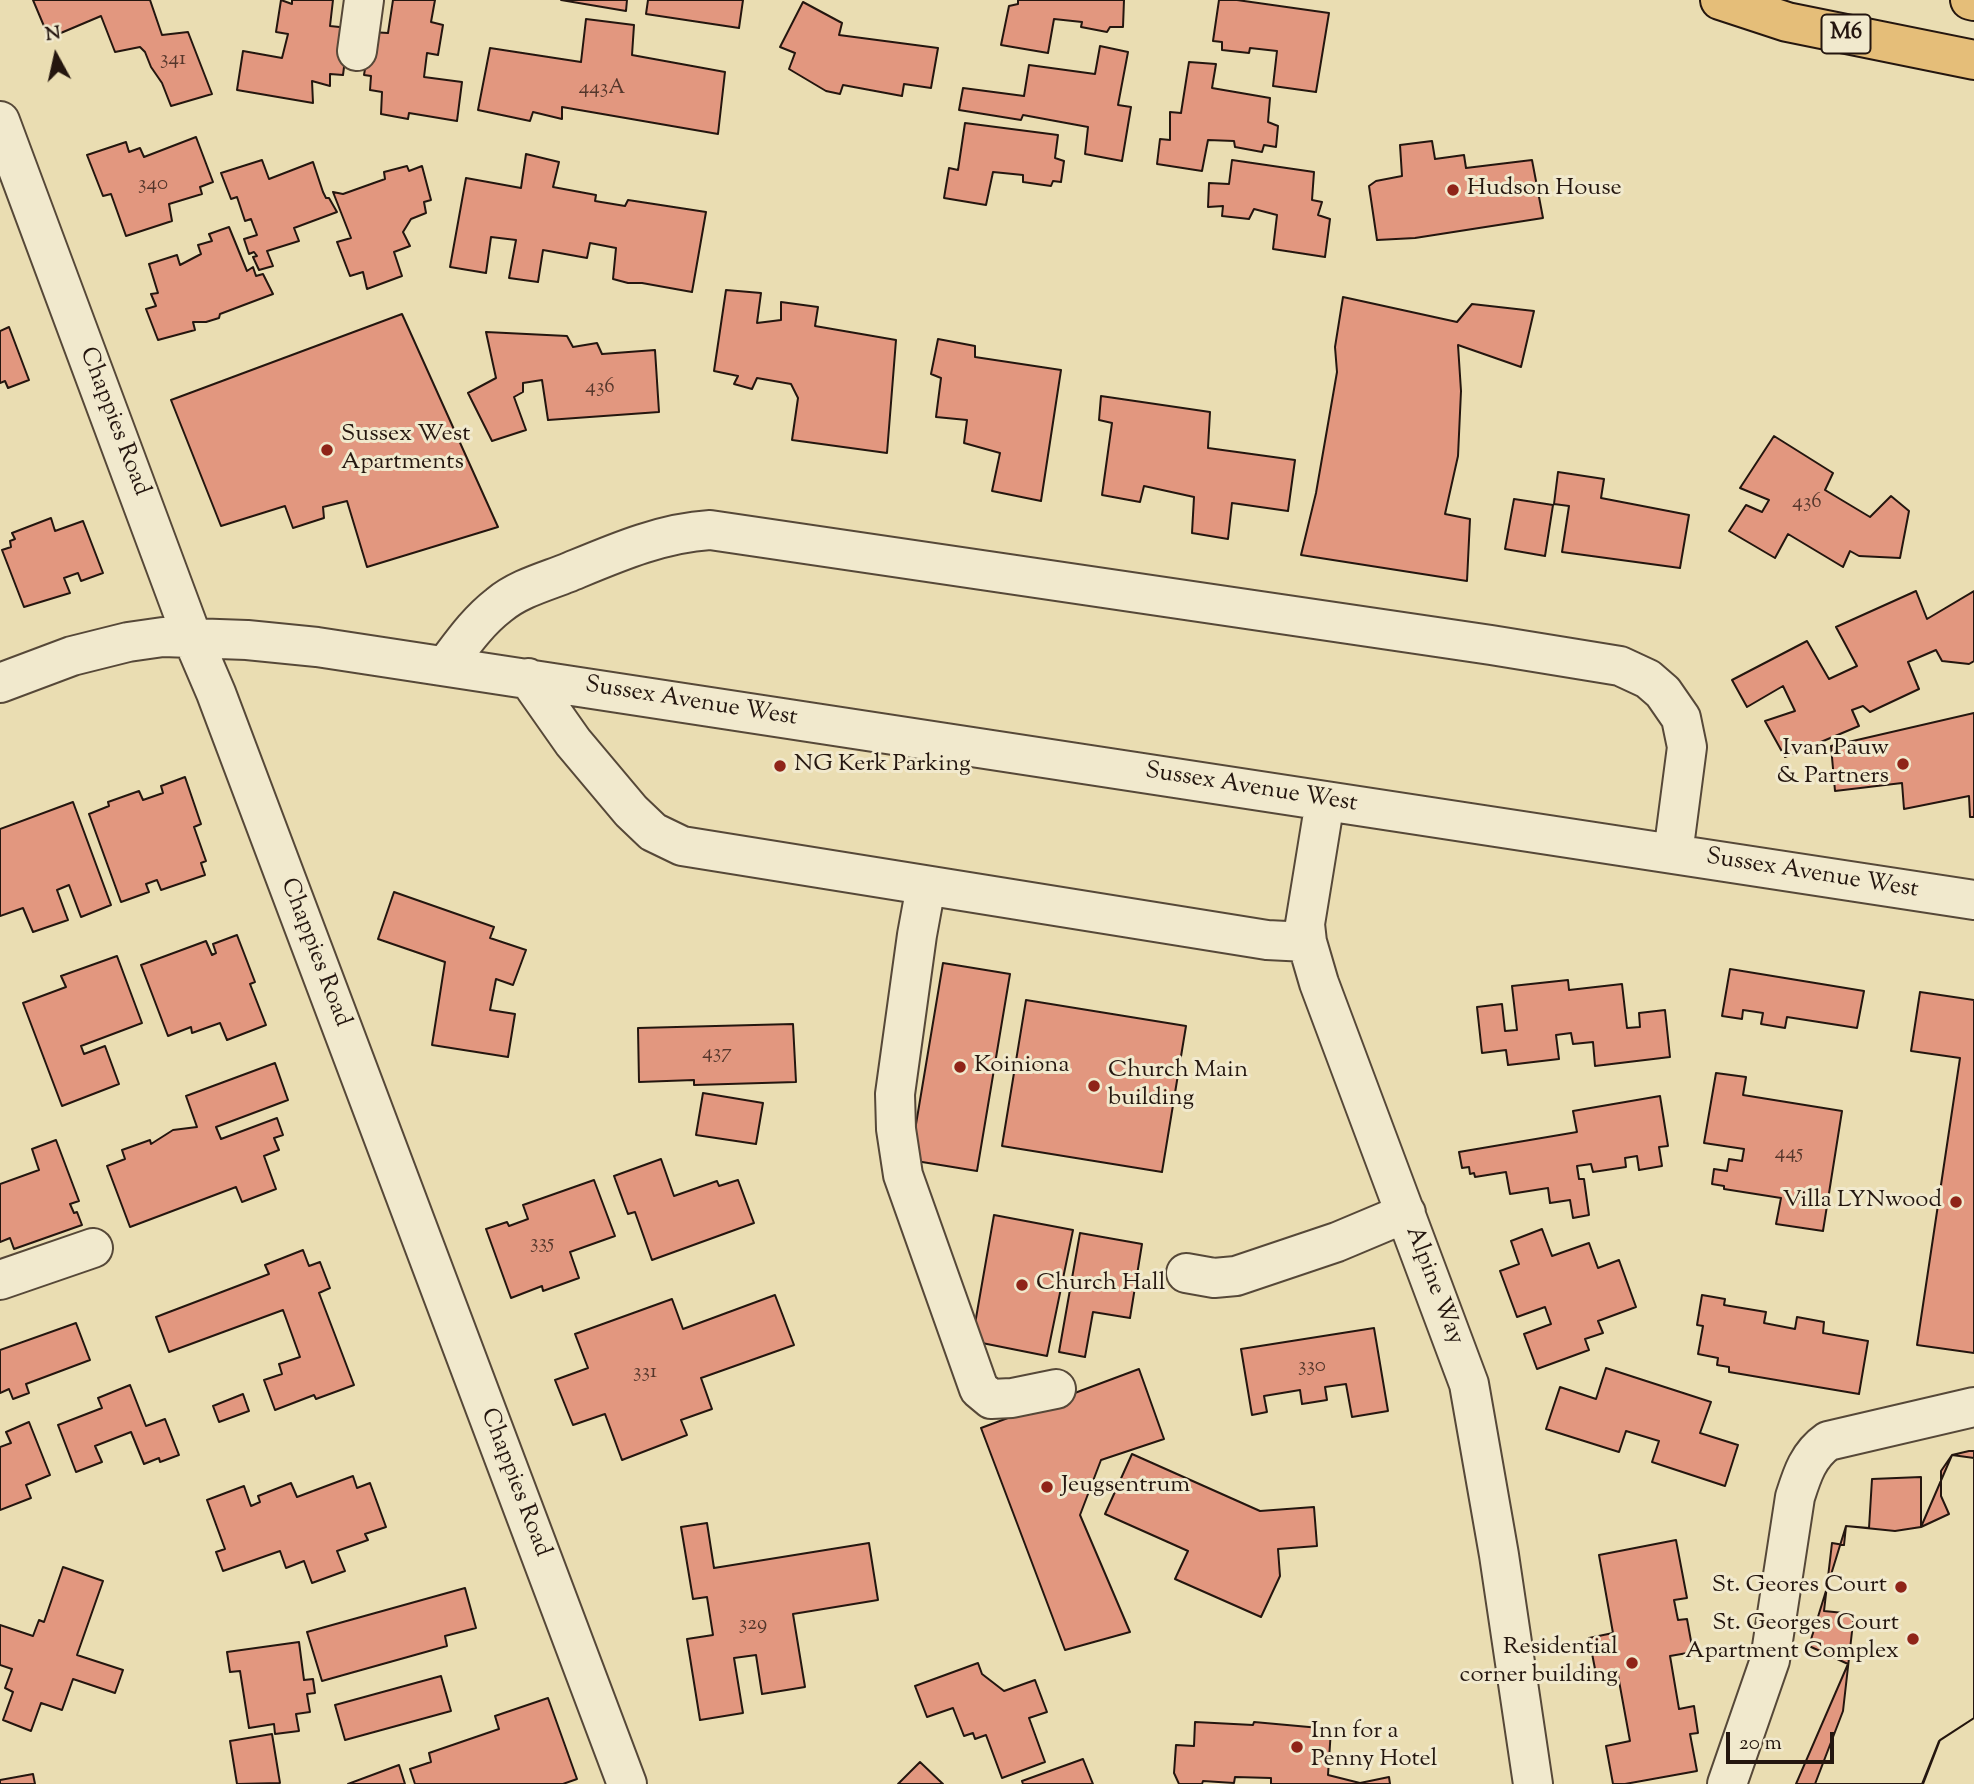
<!DOCTYPE html>
<style>
body{margin:0}
#map{position:relative;width:1974px;height:1784px;overflow:hidden;background:#eaddb2;font-family:"Sorts Mill Goudy",serif}
canvas{display:block}
.north{position:absolute;left:21px;top:21px;width:70px;height:70px;-webkit-text-stroke:5px #f1e9cd;paint-order:stroke;rotate:352deg;font-size:19px;font-weight:700;line-height:28px;text-align:center;color:#24160f}
.north::after{content:'';display:block;margin:auto;width:24px;height:32px;background:#24160f;clip-path:polygon(50% 0,100% 100%,50% 72%,0 100%)}
.scale{position:absolute;left:1726px;top:1732px;width:108px;height:32px;box-sizing:border-box;border:4px solid #24160f;border-top:0;padding-left:9px;font-size:21px;line-height:24px;white-space:nowrap;color:#24160f;-webkit-text-stroke:5px #f1e9cd;paint-order:stroke}
</style>
<div id="map">
<canvas width="1974" height="1784"></canvas>
<div class="north">N</div>
<div class="scale">20 m</div>
</div>
<script>
const c = document.querySelector('canvas').getContext('2d');
c.lineJoin = 'round';
function paint(path, color) { c.fillStyle = color; c.fill(path, 'evenodd'); }
function trace(path, color, width, dash) { c.strokeStyle = color; c.lineWidth = width; c.lineCap = dash ? 'butt' : 'round'; c.setLineDash(dash || []); c.stroke(path); }
function label(font, color, halo, rows, align = 'center') {
  c.font = font + ' "Sorts Mill Goudy",serif'; c.lineWidth = 6; c.setLineDash([]); c.textBaseline = 'middle'; c.strokeStyle = halo; c.fillStyle = color; for (const [text, x, y, turn = 0] of rows) {
    c.save(); c.translate(x, y); c.rotate((+turn || 0) * Math.PI / 180); c.textAlign = isNaN(turn) ? turn : align; if (halo) c.strokeText(text, 0, 0); c.fillText(text, 0, 0); c.restore();
  }
}
const building = new Path2D(`
 M33,0H150L162,35L188,32L212,94L171,106L162,83L151,67L145,52L140,47L115,52L101,16L49,38Z
 M281,0L292,4V0H333L330,26L349,28L343,75L330,74V86L312,81L313,103L237,90L243,51L282,58L288,34L276,32Z
 M393,0H435L431,22L443,25L438,55L427,53L424,77L462,82L457,121L409,113L408,119L381,114L382,92L370,90L371,76L364,75L371,32L388,33Z
 M561,0H627L626,11Z
 M648,0H743L739,28L646,14Z
 M1018,0H1124L1123,27H1110L1107,32L1081,27L1082,22L1054,19L1048,53L1001,45L1009,6L1018,4Z
 M1219,0H1237L1329,13L1316,92L1273,86L1277,51L1250,48L1249,53L1222,50V42L1213,41Z
 M803,2L842,23L839,35L938,48L931,88L904,84L902,96L843,85L840,94L826,91L789,69L795,53L780,47Z
 M586,19L634,25L632,55L725,72L718,134L562,107V119L533,112L530,121L478,110L490,48L581,62Z
 M1100,46L1128,52L1118,105L1131,107L1122,161L1085,154L1088,127L1023,115L1021,120L959,110L963,88L1024,96L1029,65L1095,74Z
 M1189,62L1216,64L1212,88L1270,98L1268,122L1278,126L1276,147L1264,145L1262,152L1235,147L1234,141L1208,140L1202,171L1157,164L1160,139L1170,140V112L1181,113Z
 M965,123L1058,135L1055,158L1064,161L1061,182L1053,181L1051,186L1023,182V175L993,172L986,205L944,198L949,168L958,170Z
 M196,137L213,182L200,187L202,194L169,204L172,221L126,236L111,194L103,196L87,155L126,142L129,152L140,148L144,157Z
 M1432,141L1435,159L1464,155L1466,168L1532,160L1543,218L1415,238L1377,240L1369,186L1376,181L1402,176L1400,145Z
 M526,154L559,162L553,187L596,195L595,201L625,206L628,200L706,212L692,292L642,283H628L613,279L616,248L590,243L587,258L543,250L538,282L509,278L516,240L491,237L486,273L450,267L466,178L521,188Z
 M262,160L269,179L313,162L323,192L326,198H329L337,212L294,228L299,241L267,251L273,266L259,270L253,257L257,256L254,252L249,254L244,239L257,235L251,219L245,221L237,197L231,199L221,173Z
 M1232,160L1314,172L1312,200L1322,202L1318,215L1330,219L1325,257L1273,249L1277,215L1254,209L1249,219L1222,216L1223,206L1208,207L1209,183L1229,184Z
 M407,166L409,171L422,166L431,200L424,202L426,213L411,219L403,232L410,246L394,252L402,276L367,289L363,272L350,276L337,242L351,238L333,192L343,194L385,179L384,172Z
 M229,227L247,271L253,267L256,276L263,274L273,294L220,314L219,318L206,322H193L195,330L158,340L146,309L156,306L151,294L158,293L149,264L177,255L180,265L201,254L198,245L212,241L209,234Z
 M726,290L761,293L757,323L781,320V302L818,307L815,326L896,340L887,453L792,440L798,398L791,384L757,378L752,389L734,384L738,376L714,371Z
 M1343,297L1457,322L1472,304L1534,311L1521,367L1458,345L1461,391L1458,456L1445,514L1470,519L1467,581L1301,555L1316,493L1337,372L1335,347Z
 M402,314L498,527L367,567L347,501L323,507L324,518L293,528L285,506L221,526L171,400Z
 M9,327L29,380L8,388L5,381L0,383V331Z
 M486,332L567,336L573,347L597,343L602,354L655,350L659,412L548,420L542,380L523,383V392L514,397L526,430L492,441L468,393L496,378Z
 M938,339L975,346V357L1061,370L1041,501L992,491L1000,453L964,443L967,420L936,417L941,378L931,374Z
 M1101,396L1210,412L1208,448L1295,460L1288,511L1232,503L1228,539L1192,533L1194,497L1144,486L1140,502L1102,495L1112,423L1099,420Z
 M1774,436L1833,473L1825,490L1870,517L1891,496L1909,511L1900,558L1859,556L1850,551L1843,567L1788,534L1775,558L1729,531L1746,505L1762,512L1769,500L1740,488Z
 M1558,472L1604,479L1601,498L1689,515L1680,568L1562,552L1569,506L1554,504Z
 M1514,499L1553,505L1545,556L1505,549Z
 M51,518L55,531L83,521L103,573L81,581L78,573L64,578L70,593L24,607L2,550L11,547L10,541L15,539L12,533Z
 M1916,591L1927,619L1974,591V661L1969,664L1942,661L1936,650L1908,662L1919,689L1870,712L1863,706L1852,710L1859,726L1785,757L1765,721L1795,711L1783,686L1747,707L1732,680L1807,641L1829,679L1857,666L1836,627Z
 M1974,713V817H1970L1969,796L1904,809L1902,783L1835,791L1831,746Z
 M185,777L201,824L194,827L206,861L201,863L205,875L161,890L157,880L146,884L149,892L121,902L89,814L109,806L108,802L139,791L143,800L163,793L161,786Z
 M73,802L111,905L81,917L69,885L57,890L68,920L33,932L23,908L0,916V829Z
 M394,892L494,927L490,938L526,950L513,985L496,979L490,1010L515,1014L508,1057L432,1045L445,962L378,939Z
 M237,935L255,982L250,984L266,1025L227,1040L220,1023L192,1033L191,1027L168,1036L141,965L206,941L212,955L216,953L213,944Z
 M117,956L142,1023L81,1046L84,1054L105,1046L119,1084L62,1106L23,1003L66,987L61,976Z
 M943,963L1010,974L977,1171L910,1160Z
 M1730,969L1864,991L1857,1028L1787,1017L1785,1028L1761,1024L1763,1013L1743,1010L1742,1019L1722,1016Z
 M1568,980L1569,990L1622,984L1627,1028L1640,1027L1639,1013L1665,1010L1670,1057L1595,1066L1593,1042L1573,1044L1571,1033L1556,1035L1559,1059L1508,1065L1506,1050L1482,1053L1477,1007L1502,1004L1505,1031L1517,1030L1512,986Z
 M1920,992L1974,1000V1353L1917,1345L1960,1058L1911,1051Z
 M1026,1000L1186,1026L1162,1172L1002,1146Z
 M793,1024L796,1082L694,1085V1080L639,1082L638,1028Z
 M275,1063L288,1100L216,1127L221,1139L277,1118L283,1135L274,1138L279,1150L264,1156L276,1189L242,1202L236,1187L130,1227L107,1166L125,1159L122,1150L150,1140L151,1144L173,1130L197,1127L186,1096Z
 M1716,1073L1746,1077L1743,1095L1842,1111L1823,1231L1776,1224L1781,1198L1724,1189V1186L1712,1184L1714,1169L1727,1171L1729,1159L1742,1161L1744,1149L1704,1143Z
 M703,1093L763,1103L756,1144L696,1135Z
 M1660,1096L1668,1146L1659,1147L1662,1166L1639,1170L1637,1156L1625,1158L1626,1167L1593,1172L1591,1164L1577,1166L1579,1179H1584L1589,1215L1573,1218L1570,1200L1550,1203L1548,1188L1510,1194L1506,1172L1475,1177L1474,1173L1470,1174L1469,1167L1462,1168L1459,1152L1577,1132L1573,1111Z
 M56,1140L79,1201L70,1204L74,1213L77,1212L82,1225L14,1249L10,1238L0,1242V1184L39,1170L32,1149Z
 M661,1159L674,1196L717,1181L719,1186L738,1180L754,1223L652,1260L635,1212L628,1214L614,1176Z
 M594,1180L615,1236L570,1252L579,1278L543,1291L542,1286L511,1298L486,1229L507,1222L509,1226L528,1219L523,1205Z
 M994,1215L1073,1230L1047,1356L972,1341Z
 M1542,1229L1552,1256L1589,1243L1598,1268L1619,1260L1636,1307L1598,1321L1603,1333L1585,1339L1589,1350L1537,1369L1524,1334L1551,1324L1545,1307L1517,1317L1500,1271L1519,1264L1511,1241Z
 M1080,1233L1142,1244L1130,1318L1093,1312L1085,1357L1059,1352Z
 M303,1250L309,1266L320,1262L330,1288L319,1293L354,1385L316,1399L314,1395L275,1410L264,1380L282,1374L279,1364L300,1357L283,1310L169,1352L156,1317L269,1274L265,1265Z
 M775,1295L794,1345L701,1378L712,1409L681,1420L687,1435L622,1460L605,1414L573,1425L555,1380L588,1368L575,1334L672,1299L683,1329Z
 M1702,1295L1725,1299L1724,1305L1766,1312L1764,1323L1795,1329L1797,1317L1824,1322L1823,1333L1868,1341L1859,1394L1729,1372V1367L1717,1365L1718,1358L1698,1354L1703,1326L1697,1325Z
 M76,1323L90,1360L26,1384L29,1393L13,1399L9,1389L0,1393V1350Z
 M1374,1328L1388,1411L1352,1417L1346,1384L1325,1387L1327,1400L1302,1404L1300,1390L1264,1396L1267,1412L1252,1415L1241,1349Z
 M1606,1368L1711,1402L1700,1433L1738,1445L1725,1486L1652,1462L1659,1441L1626,1431L1619,1452L1546,1429L1560,1387L1596,1399Z
 M1139,1369L1164,1439L1101,1460L1080,1515L1130,1632L1065,1650L981,1428Z
 M130,1385L146,1426L165,1419L179,1455L160,1462L159,1458L144,1464L131,1432L95,1446L102,1462L76,1472L58,1425L102,1408L98,1398Z
 M243,1394L249,1411L219,1422L213,1406Z
 M29,1422L50,1475L26,1485L31,1498L0,1510V1447L11,1443L6,1432Z
 M1969,1451H1974V1718L1939,1741L1922,1784H1815L1843,1711L1854,1614L1824,1611L1832,1543L1844,1545L1846,1526L1895,1531L1921,1527L1949,1514L1941,1496V1471L1952,1455Z
 M1132,1454L1260,1511L1314,1507L1317,1546L1278,1549L1280,1576L1261,1617L1175,1579L1188,1551L1105,1514Z
 M1952,1455L1974,1458V1718L1940,1740L1923,1784H1796L1848,1664L1809,1646L1846,1526L1869,1528L1872,1479L1921,1477V1527Z
 M353,1476L357,1488L370,1483L386,1527L365,1534L368,1540L337,1551L345,1571L312,1583L304,1561L286,1568L280,1551L223,1571L216,1552L225,1549L207,1500L244,1486L251,1506L260,1502L258,1496L291,1483L297,1497Z
 M707,1523L714,1568L869,1543L878,1600L793,1614L805,1687L762,1694L756,1655L734,1658L743,1713L700,1720L687,1639L713,1635L707,1597L693,1599L681,1527Z
 M1676,1540L1687,1598L1674,1600L1678,1620L1687,1619L1693,1652L1670,1656L1679,1709L1694,1706L1698,1733L1690,1734L1697,1771L1625,1784H1613L1606,1746L1630,1741L1617,1670L1596,1674L1589,1638L1613,1633L1599,1555Z
 M63,1567L103,1581L77,1655L123,1670L115,1693L73,1679L62,1710L41,1703L31,1731L3,1720L13,1692L5,1688L12,1669L0,1665V1625L33,1636L39,1620L44,1622Z
 M465,1588L476,1628L445,1636L447,1646L322,1681L307,1632Z
 M299,1642L304,1680L313,1679L315,1693L307,1694L310,1712L296,1714L299,1731L275,1734L274,1724L249,1728L240,1671L230,1672L227,1652Z
 M978,1663L982,1674L1004,1691L1035,1680L1047,1712L1029,1718L1045,1762L1002,1778L986,1735L975,1739L973,1733L964,1736L953,1708L927,1717L915,1686Z
 M441,1676L451,1711L345,1740L335,1705Z
 M548,1698L577,1779L563,1784H415L410,1769L431,1762L429,1753L499,1729L495,1716Z
 M1195,1722L1253,1725L1254,1722L1331,1729L1328,1775L1360,1783L1389,1777L1390,1784H1271V1778L1235,1777L1234,1783L1203,1781L1202,1784H1179L1174,1773L1176,1745L1194,1746Z
 M272,1734L280,1783L237,1784L230,1741Z
 M1083,1759L1093,1784H1023L1022,1781Z
 M920,1762L943,1784H898Z
 M399,1765L405,1784H348Z
 M33,1774L35,1784H0V1780Z`);
paint(building, '#e2977f');
trace(building, '#24160f', 2);
const minor = new Path2D(`
 M357,51L364,0
 M0,121L192,637L216,693L627,1784
 M446,665C462,644 477,622 499,605C518,589 544,582 567,573C613,554 660,533 710,530L1491,645L1620,666L1648,679L1663,692L1681,718L1687,747L1673,854
 M528,678L573,742L631,811L653,832L682,846L1267,940L1307,942
 M0,683L72,656L128,642L163,637L247,640L317,647L1974,900
 M1325,801L1305,924L1307,942L1319,983L1469,1384L1499,1555L1533,1784
 M926,886L917,935L895,1094L896,1129L903,1175L979,1389L991,1399L1012,1398L1056,1389
 M1186,1273L1214,1278L1236,1276L1337,1242L1406,1213
 M0,1280L93,1248
 M1727,1784L1770,1660L1795,1497C1802,1475 1808,1455 1828,1441L1974,1407`);
const major = new Path2D(`
 M1720,0L1787,22L1974,60
 M1970,0L1974,1`);
trace(minor, '#564838', 42);
trace(major, '#24160f', 42);
trace(minor, '#f1e9cd', 38);
trace(major, '#e5be79', 38);
for (const [x, y, r, color] of [
 [1453,190,7,"#8f2418"],
 [327,450,7,"#8f2418"],
 [1903,764,7,"#8f2418"],
 [780,766,7,"#8f2418"],
 [960,1067,7,"#8f2418"],
 [1094,1086,7,"#8f2418"],
 [1956,1202,7,"#8f2418"],
 [1022,1285,7,"#8f2418"],
 [1047,1487,7,"#8f2418"],
 [1901,1587,7,"#8f2418"],
 [1913,1639,7,"#8f2418"],
 [1632,1663,7,"#8f2418"],
 [1297,1747,7,"#8f2418"]
]) { const dot = new Path2D(); dot.arc(x, y, r, 0, 2 * Math.PI); c.fillStyle = color; c.fill(dot); trace(dot, '#f1e9cd', 2.5); }
label('21px', '#54362b', null, [
 ["341",173,60],
 ["443A",602,89],
 ["340",153,185],
 ["436",600,388],
 ["436",1807,503],
 ["437",717,1054],
 ["445",1789,1154],
 ["335",542,1244],
 ["330",1312,1367],
 ["331",645,1373],
 ["329",753,1625]
]);
for (const [x, y, w] of [
 [1846,34,49]
]) { const box = new Path2D(); box.roundRect(x - w / 2, y - 19.5, w, 39, 5); c.fillStyle = '#f1e9cd'; c.fill(box); trace(box, '#24160f', 2); }
label('bold 23px', '#24160f', null, [
 ["M6",1846,34]
]);
label('24px', '#24160f', '#f1e9cd', [
 ["Hudson House",1467,190],
 ["Sussex West",341,436],
 ["Apartments",341,464],
 ["Ivan Pauw",1889,750,"right"],
 ["& Partners",1889,778,"right"],
 ["NG Kerk Parking",794,766],
 ["Koiniona",974,1067],
 ["Church Main",1108,1072],
 ["building",1108,1100],
 ["Villa LYNwood",1942,1202,"right"],
 ["Church Hall",1036,1285],
 ["Jeugsentrum",1061,1487],
 ["St. Geores Court",1887,1587,"right"],
 ["St. Georges Court",1899,1625,"right"],
 ["Apartment Complex",1899,1653,"right"],
 ["Residential",1618,1649,"right"],
 ["corner building",1618,1677,"right"],
 ["Inn for a",1311,1733],
 ["Penny Hotel",1311,1761]
], 'left');
label('24px', '#24160f', '#f1e9cd', [
 ["Chappies Road",113,422,69],
 ["Sussex Avenue West",691,703,9],
 ["Sussex Avenue West",1251,789,9],
 ["Sussex Avenue West",1812,875,9],
 ["Chappies Road",314,953,69],
 ["Alpine Way",1433,1286,69],
 ["Chappies Road",514,1483,69]
]);
</script>
